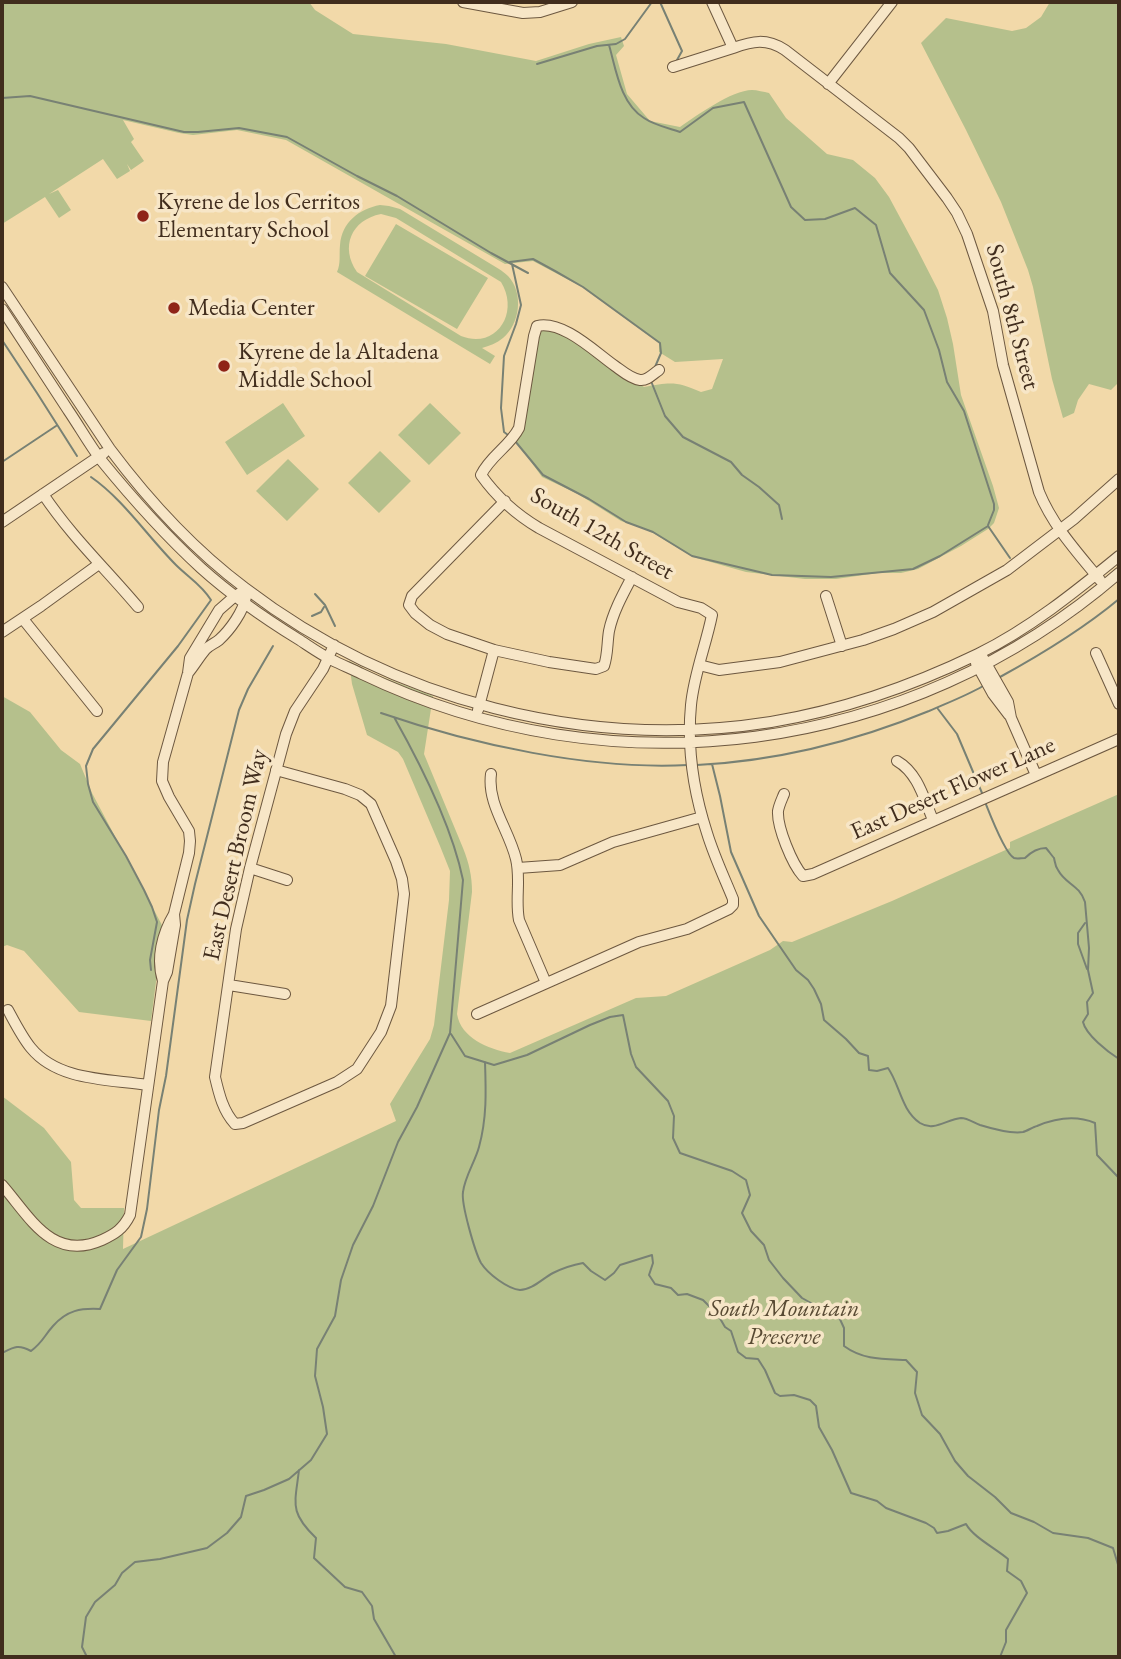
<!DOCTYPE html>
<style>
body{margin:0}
#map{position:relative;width:1121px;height:1659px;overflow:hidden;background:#f2d9a9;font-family:"EB Garamond",serif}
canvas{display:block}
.frame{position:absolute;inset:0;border:4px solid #412d1d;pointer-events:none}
</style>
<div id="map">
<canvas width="1121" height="1659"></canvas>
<div class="frame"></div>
</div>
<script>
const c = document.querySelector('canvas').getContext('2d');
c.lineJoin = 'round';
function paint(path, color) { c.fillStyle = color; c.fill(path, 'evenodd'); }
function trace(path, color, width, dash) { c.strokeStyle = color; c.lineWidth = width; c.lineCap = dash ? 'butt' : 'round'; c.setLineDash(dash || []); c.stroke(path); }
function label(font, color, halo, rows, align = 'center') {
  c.font = font + ' "EB Garamond",serif'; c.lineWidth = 7; c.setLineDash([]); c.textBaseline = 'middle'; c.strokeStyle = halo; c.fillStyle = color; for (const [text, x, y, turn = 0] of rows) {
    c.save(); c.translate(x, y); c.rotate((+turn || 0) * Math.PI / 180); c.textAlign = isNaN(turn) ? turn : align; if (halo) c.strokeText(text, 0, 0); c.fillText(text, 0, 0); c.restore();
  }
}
paint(new Path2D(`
 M2,2H309L315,10L353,34L446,44L536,61L589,44L621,37L624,46L616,55L627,94L650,121L680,127C696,116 732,90 752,90C757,90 764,92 769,93L786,118L827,154L853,160L875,178L889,197L917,249L938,290L947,318L953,344L961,395L993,486L999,508L994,523L988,529L961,546L918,569L901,573H878L836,579H805L746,572L693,557L648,530L621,521L578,494L542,477L514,438L537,326L558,328L644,387C670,382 677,381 701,392L712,389L723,359L675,362L659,352V343L582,287L533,261L505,264L286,140L237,130L193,135L179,133L123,120L134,139L131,142L144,161L131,170L127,164L130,171L117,179L103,159L49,194L58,190L71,210L59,218L45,197L2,224Z
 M1050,2H1119V382L1111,390L1089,384L1078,400L1074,413L1063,418L1052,379L1033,287L1028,270L1001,202L966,130L921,43L946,18L1012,31L1026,28L1041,17Z
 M380,205L389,206L400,209L499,269C502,271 505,273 508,276C524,293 520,324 503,338C497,343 489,346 482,348L495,356L490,364L337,272C341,263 339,255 340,245C342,222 359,209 380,205ZM381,214L396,218L501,282C520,313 496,350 461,336L357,272C340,247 351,220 381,214Z
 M396,224L488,278L457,329L365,276Z
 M283,403L305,436L247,475L225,442Z
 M430,403L461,433L429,465L398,435Z
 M380,451L411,481L379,513L348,483Z
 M288,459L319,489L287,521L256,491Z
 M349,661L377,675L433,696L424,754L463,848C469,863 472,876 472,892L457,1014C461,1038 488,1049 510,1053L636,998L666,996L770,950L783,941L792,942L892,901L1010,848V842L1119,794V1657H2V1096L44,1128L71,1162L74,1200L81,1208H124L123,1249L396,1121L390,1104L430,1039L434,1025L449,900L450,871L440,846L403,759L398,752L367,735L352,684Z
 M2,696L30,712L61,750L80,764L92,793L163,927L151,1021L79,1012L24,951L7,945L2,947Z`), '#b5c08c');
trace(new Path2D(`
 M660,2L682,51L677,60
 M609,45C616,69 620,103 644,118C654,125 668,128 680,132L713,108L744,102L791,207L805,220L825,219L855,208L876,225L890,273L924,310L939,350L947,382L964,411L994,504V510L988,525
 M537,64L597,46L616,44L625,39L652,2
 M2,98L30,96L184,132H198L239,128L287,137L357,176L397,196L491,253L528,273
 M510,262L533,259L555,271L583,287L660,343L661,353L655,367
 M2,340L37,393L77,456
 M651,381L665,416L683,437L731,462L742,475L759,487L779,505L782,519
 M508,435L504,432L501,408L504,356L516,324L521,305L512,264
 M515,441L543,475L589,499L626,522L653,532L692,556L772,575L831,577L913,569L940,556L988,526L1010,558
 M2,462L56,426
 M91,477C123,499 148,537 176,565C188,577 202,585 211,600L178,646L93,749L86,766L88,784L93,802L126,856L144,890L152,907L157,922L150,960L151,970
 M315,594L325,605L335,626
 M312,616L321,612L324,607
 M1000,677C1042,654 1083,629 1119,599
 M938,709L957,734L982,793
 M381,713C474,745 590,770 688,765
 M712,764L720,796L731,852L759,916L796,970L808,980L814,989L821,1004L824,1020L846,1039L859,1053L868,1056L869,1070L877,1071L888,1068C900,1085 901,1110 920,1123C934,1132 947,1119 961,1118C968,1118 974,1123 980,1125C993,1129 1010,1134 1023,1132C1027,1131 1033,1127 1037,1126C1056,1118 1076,1115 1095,1123L1097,1155L1118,1177L1119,1189
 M697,765C776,761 856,741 929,711C947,703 966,696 983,686
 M985,802C989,812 1005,854 1014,858C1017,859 1021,858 1025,858C1031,852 1037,848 1046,848C1047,849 1053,857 1054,858C1055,862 1055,866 1058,870C1066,885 1079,884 1085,902L1089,948L1088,970L1093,993L1087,1002L1088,1014L1083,1022C1086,1035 1108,1052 1119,1059
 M1085,923L1078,933V944L1087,969
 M451,1034L465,1056L494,1065L527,1055L590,1025L610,1017L623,1015L631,1054L636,1067L668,1101L674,1116L673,1138L680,1153L732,1171L746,1180L750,1195L742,1213L751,1231L764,1245L769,1260L783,1278L802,1298L820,1308L838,1315L844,1328V1346C863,1360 883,1359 906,1360L917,1372L915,1393L922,1415L940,1434L955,1461L968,1476L995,1497L1011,1513L1034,1522L1053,1533L1088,1538L1113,1548L1119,1568
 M485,1062C486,1091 487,1118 479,1147C475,1162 465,1176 463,1192C461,1204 475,1252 481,1263C488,1274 508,1289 520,1290C532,1290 543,1278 553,1273C563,1268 572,1265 583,1263L591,1271L605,1280L614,1273L620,1265L652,1255L653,1263L649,1275L655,1284L671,1288L678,1295L687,1294L703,1300L718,1315L725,1327L731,1331L738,1352L746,1358L758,1359L765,1370L775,1393L780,1396L794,1395L810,1400L816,1406L819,1427L832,1450L851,1493L877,1501L886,1508L926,1523L934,1528L937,1533L948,1531L966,1524C973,1537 995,1548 1008,1559L1007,1571L1021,1581L1027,1593L1006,1630V1642L1000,1657
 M2,1353C14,1347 18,1344 31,1351C43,1342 44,1336 53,1326C67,1310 81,1308 100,1309L117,1270L141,1237L147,1209L159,1110L166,1076L187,920L195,884L239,710L248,689L273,646
 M299,1470C295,1504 289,1512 316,1538L314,1558L345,1587L362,1592L372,1606L374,1619L396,1657
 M87,1657L82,1647L86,1617L95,1602L115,1585L122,1573L135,1562L160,1559L207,1548L227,1533L241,1517L246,1496L264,1490L289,1479L311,1460L327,1434L323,1407L315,1376L317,1349L335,1316L341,1280L353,1245L373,1206L398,1142L417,1107L450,1033L463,880C452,826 421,765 394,717`), '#788174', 2);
const minor = new Path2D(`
 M463,2L523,13L540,12L572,2
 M712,2L733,48C753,41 766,38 785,50L899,138L909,148L947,198L957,213L967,234L993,311L1003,365L1039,492C1053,526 1077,552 1100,580
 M673,67L733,48
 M828,84L892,2
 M2,287L110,449C149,501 193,549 245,588C393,701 587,751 771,722C843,710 912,686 978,654C1029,629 1075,592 1119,556
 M2,309C24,343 46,376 68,410C79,426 89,444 101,460C132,498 165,535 201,568C231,595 264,618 298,639C309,646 320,654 332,660C342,665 352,669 362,674C612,794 909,755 1119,573
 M43,494C71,536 106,569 138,607
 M505,501L412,596L409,605L415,613L430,625L447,634L494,650L549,662L596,669L604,666C608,654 607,643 609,631C613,612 623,594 632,577
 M2,522L104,453
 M826,596L842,646
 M23,619L97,711
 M2,632L41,606L99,564
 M1096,653L1119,704
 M983,658L1008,702L1011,718L1036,775
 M976,663L993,694L1009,715
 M699,665L719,670L780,662L863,640L894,629L933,612L1007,570L1074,519L1119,479
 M188,673C194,666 199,657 205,650C209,645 214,644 219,640C230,630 243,612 246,597
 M478,710L494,650
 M897,761C918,773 924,799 933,820
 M276,770L345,789L360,795L371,804L396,861L402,879L404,894L391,1006L381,1032L357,1069L337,1082L243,1123L235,1124C223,1111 219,1094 215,1077L236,929L250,868L286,734L295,711L323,669L334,645
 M491,774C487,804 509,830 516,859C521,879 515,900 519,920L546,983
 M784,794C782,799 779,805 778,811C777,827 792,864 803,876L813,874L1119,739
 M250,868L287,880
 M518,868L560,865L613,842L702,817
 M163,981C156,959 162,934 174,914
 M229,985L285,994
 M8,1010C15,1023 22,1037 31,1048C58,1081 108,1079 147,1085
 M477,1014L639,942L687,929L729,909L733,905V899C724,877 714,856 707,833C694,793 687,747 691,705C694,674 706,645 712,615L701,608L678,602L539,528C517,515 496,496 481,475C490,456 510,446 519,428L534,336L537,326C563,320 595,352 615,366C622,371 631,379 640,380C647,381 653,374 659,370
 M2,1185C30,1217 52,1262 102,1240C115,1234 123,1229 130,1215L163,981L167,972L175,925L174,914L189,853L190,841L189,831L169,797L162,781L163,762L188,673L190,658L219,610L235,596L240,593`);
trace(minor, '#6d5840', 12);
trace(minor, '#f7e6c7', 10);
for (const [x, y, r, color] of [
 [143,216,7,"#8f2418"],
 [174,308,7,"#8f2418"],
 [224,366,7,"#8f2418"]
]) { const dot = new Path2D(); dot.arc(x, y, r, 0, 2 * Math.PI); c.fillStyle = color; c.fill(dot); trace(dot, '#f7e6c7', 2.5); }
label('24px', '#412d1d', '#f7e6c7', [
 ["Kyrene de los Cerritos",157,202],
 ["Elementary School",157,230],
 ["Media Center",188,308],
 ["Kyrene de la Altadena",238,352],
 ["Middle School",238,380]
], 'left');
label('24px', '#412d1d', '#f7e6c7', [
 ["South 8th Street",1012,317,75],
 ["South 12th Street",602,534,30],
 ["East Desert Flower Lane",953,789,-24],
 ["East Desert Broom Way",236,855,-77]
]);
label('italic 24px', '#584a33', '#f7e6c7', [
 ["South Mountain",784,1309],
 ["Preserve",784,1337]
]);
</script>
